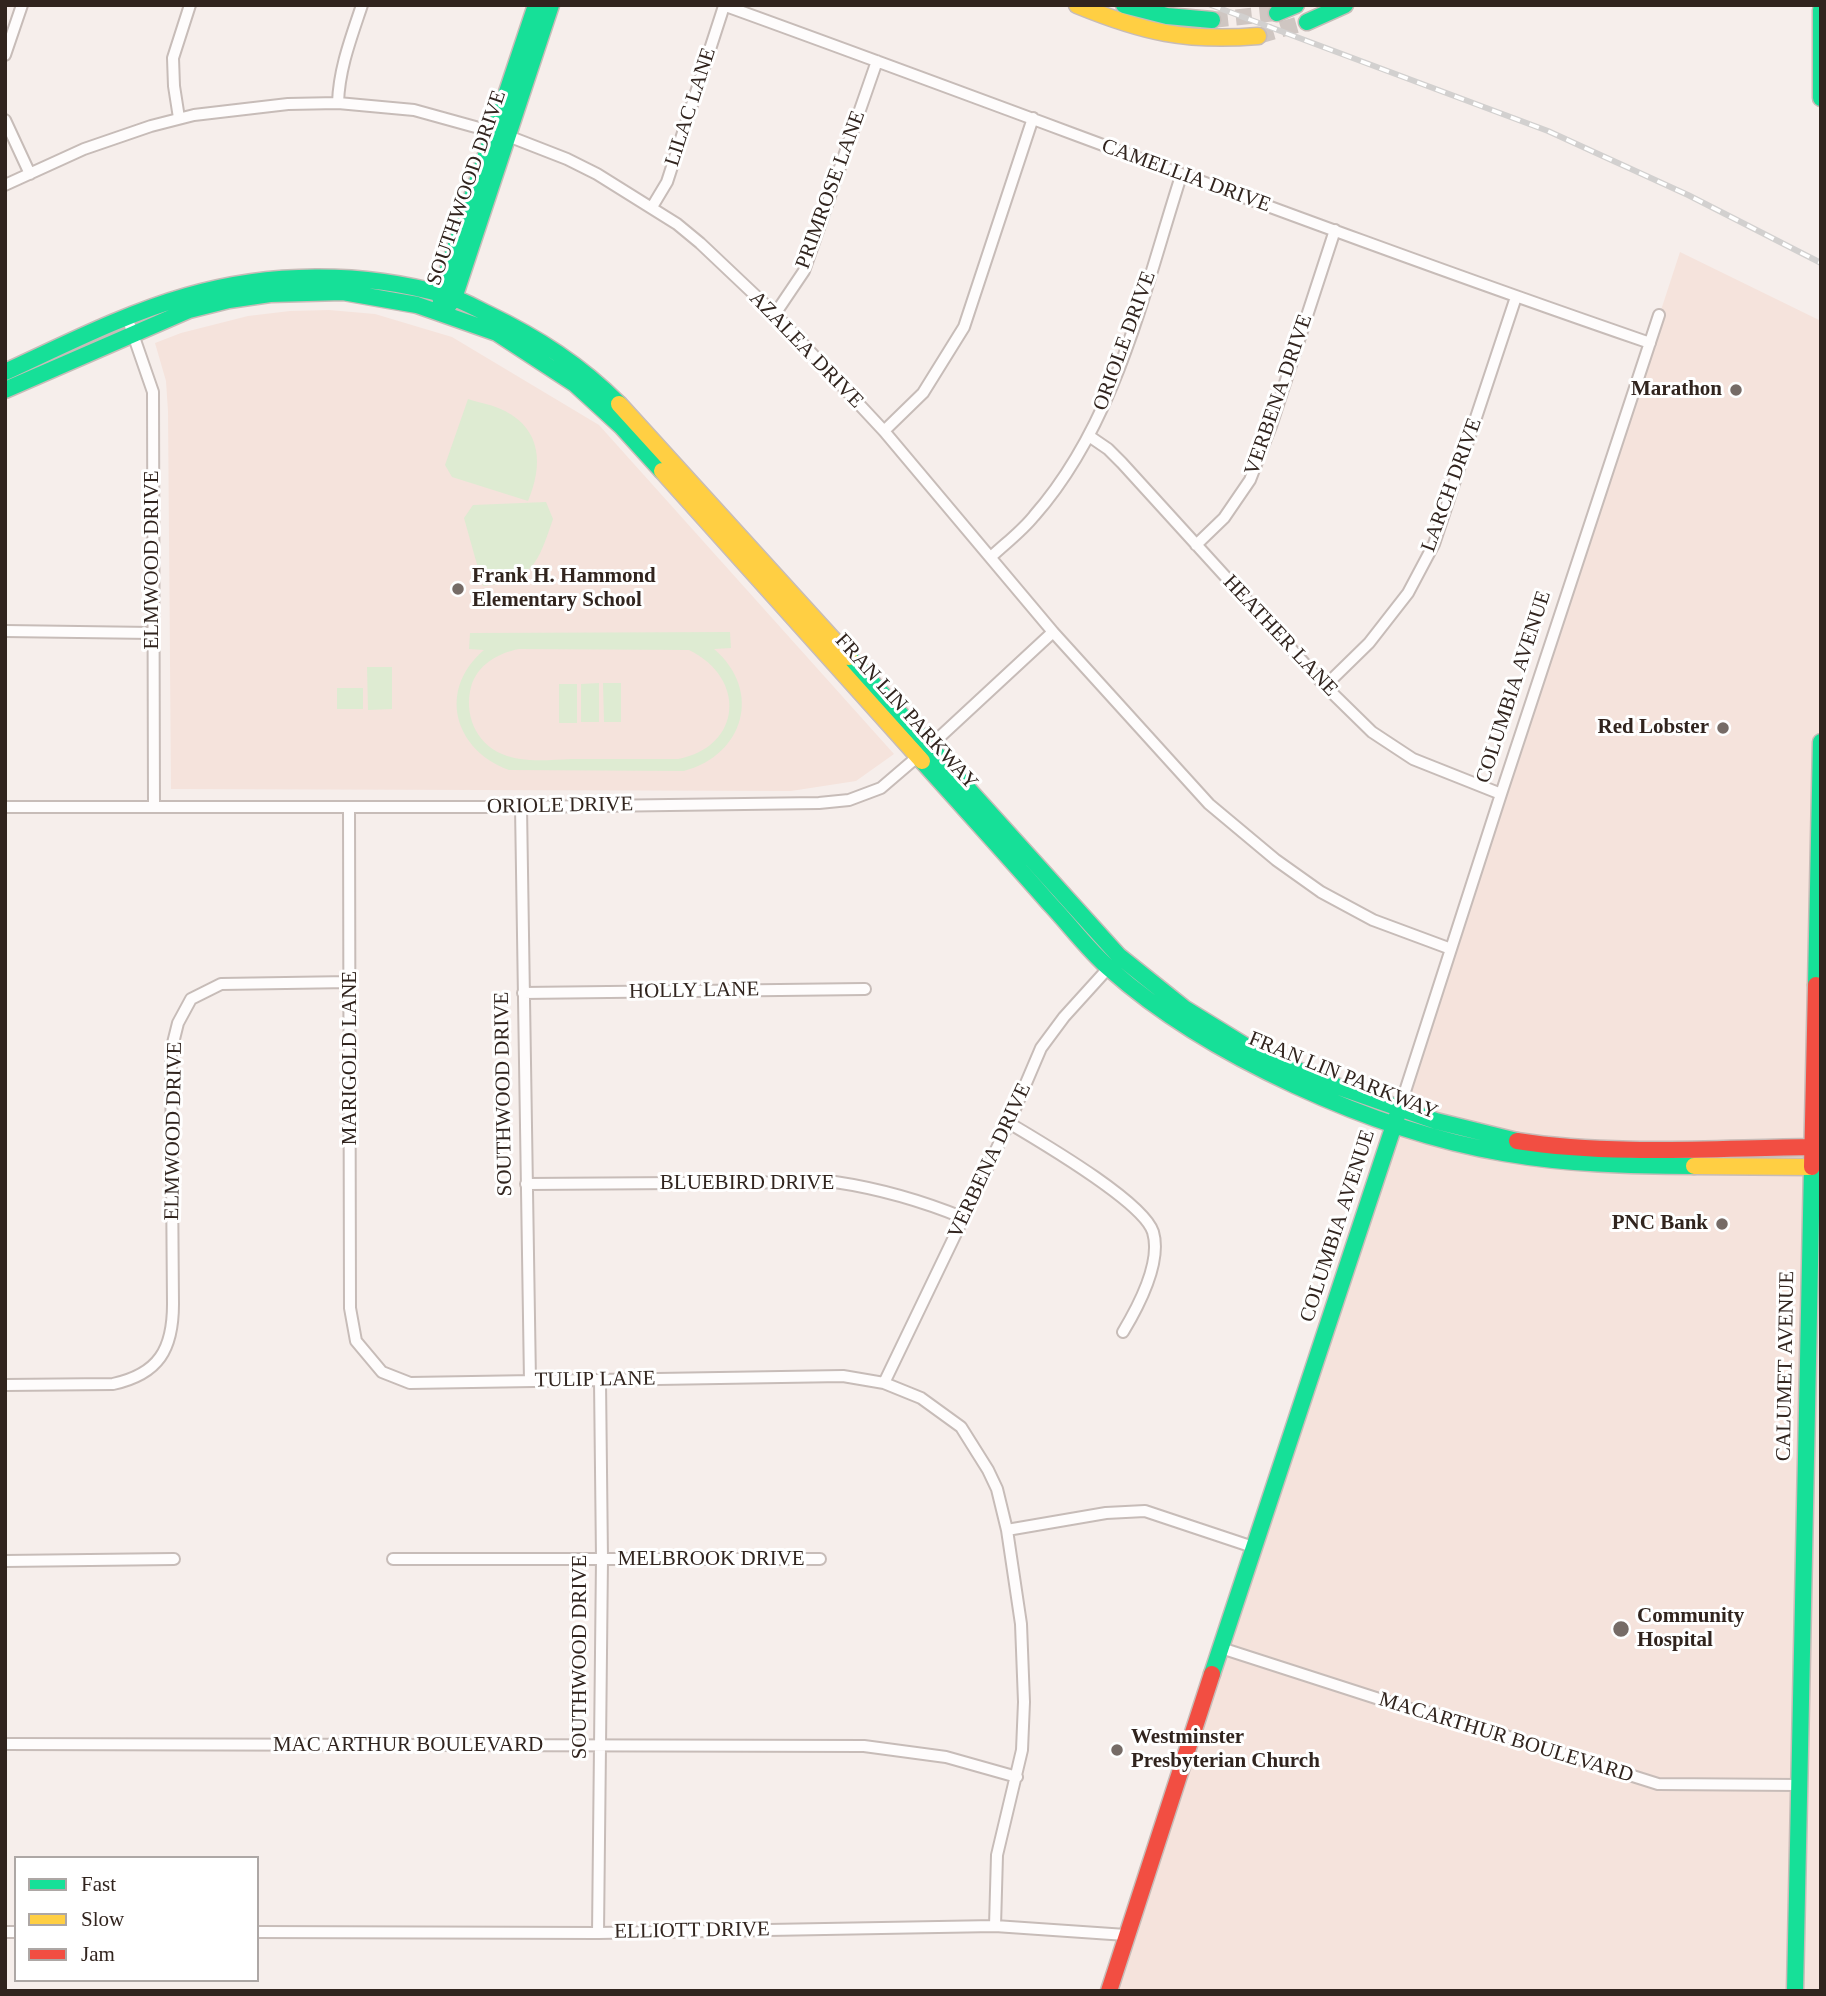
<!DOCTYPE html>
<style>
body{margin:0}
#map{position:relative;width:1826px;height:1996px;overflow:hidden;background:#f6eeeb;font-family:"Times New Roman",serif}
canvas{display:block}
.frame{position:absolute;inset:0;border:7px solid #31241e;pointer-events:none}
.legend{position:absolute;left:14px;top:1856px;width:245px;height:126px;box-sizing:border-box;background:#fff;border:2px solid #ada7a5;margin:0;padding:9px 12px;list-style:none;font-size:21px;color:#31241e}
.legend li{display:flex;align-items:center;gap:14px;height:35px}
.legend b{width:35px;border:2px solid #ada7a5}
</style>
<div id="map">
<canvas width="1826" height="1996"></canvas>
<div class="frame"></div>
<ul class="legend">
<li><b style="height:9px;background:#16e098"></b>Fast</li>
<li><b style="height:9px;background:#ffcf43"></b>Slow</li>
<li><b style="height:9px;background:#f24e42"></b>Jam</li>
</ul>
</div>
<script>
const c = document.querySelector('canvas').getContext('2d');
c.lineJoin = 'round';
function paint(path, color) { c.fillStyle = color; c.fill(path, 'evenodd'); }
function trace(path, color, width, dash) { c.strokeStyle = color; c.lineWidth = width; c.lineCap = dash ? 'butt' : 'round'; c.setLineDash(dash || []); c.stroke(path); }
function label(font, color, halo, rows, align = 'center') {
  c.font = font + ' "Times New Roman",serif'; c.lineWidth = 6; c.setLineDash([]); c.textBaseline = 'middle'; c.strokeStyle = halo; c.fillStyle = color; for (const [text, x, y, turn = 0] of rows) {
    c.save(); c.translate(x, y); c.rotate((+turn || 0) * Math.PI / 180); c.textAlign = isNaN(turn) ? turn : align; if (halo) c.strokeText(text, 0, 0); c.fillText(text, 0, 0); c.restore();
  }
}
paint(new Path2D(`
 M1680,252L1821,321V1991H1111Z
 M329,310L375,314L452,337L599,425L894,754L856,781L791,791L171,789L168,411L166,381L155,343L181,333L248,316L290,311Z`), '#f5e3dc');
paint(new Path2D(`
 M468,399C480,403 494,405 505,411C542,430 543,466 528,501L452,477L445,465Z
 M546,502L553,519C538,563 533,581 483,586L464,518L473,505Z
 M730,632L731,648L714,649C763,691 744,755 684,771L509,770C454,750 437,690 484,650L469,649L470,633ZM519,649L689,650C747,678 742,747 678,759C643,759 607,759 571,759C548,760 523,763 502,754C475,743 464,713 471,687C477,665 498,653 519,649Z
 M367,667H392V709L368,710Z
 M599,683V722H581V684Z
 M603,683H621V722H604Z
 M559,684H577V723H559Z
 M337,688H363V709H337Z`), '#deebd2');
trace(new Path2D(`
 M1212,20L1277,13
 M1258,36L1307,22`), '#cfc6c2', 16, [16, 8]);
const street = new Path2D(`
 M723,5C1033,117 1339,236 1650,343
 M5,55L22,5
 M338,103C339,69 351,38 362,5
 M179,118L174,86L173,58L190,5
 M5,120L30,174
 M5,185L84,149L151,126L194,115L288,104L338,103L414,110L508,136L567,159L597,174L677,224L700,243L775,314L884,431L1053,632L1209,804L1276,860L1321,892L1373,920L1451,949
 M652,207L667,182L724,6
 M775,314L804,271L877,61
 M127,317L153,392L154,807
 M884,431L923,393L964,327L1033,118
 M1089,436L1108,449L1122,463L1325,686L1372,732L1413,759L1501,794
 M1196,545L1224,518L1250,480L1271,426L1335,230
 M992,556C1006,543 1022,531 1034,516C1116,423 1144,291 1181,176
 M5,631L152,633
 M1325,686L1369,643L1408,593L1434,544L1516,297
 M5,807H521L819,803L849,800L881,788L930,746L1053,632
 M349,807L350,1308L356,1341L382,1372L410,1383L843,1376L884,1383L921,1398L961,1427L988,1470L997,1489L1007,1530L1021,1624L1024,1702L1022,1750L997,1855L995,1926
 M521,807L530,1381
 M523,993L865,989
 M1399,1110L1501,794L1659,315
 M1009,1123C1039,1141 1143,1201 1153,1232C1162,1262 1138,1307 1123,1332
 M526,1184L835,1182C882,1189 920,1200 964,1218
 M884,1383L1009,1123L1041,1048L1064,1017L1112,964
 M5,1385L113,1384C159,1374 173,1349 173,1304L171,1051L178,1023L191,999L221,984L350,982
 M1007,1530L1106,1513L1145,1511L1253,1547
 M393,1559H820
 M5,1561L174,1559
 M1221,1648L1407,1708L1436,1714L1658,1784L1798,1785
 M5,1744L864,1746L946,1757L1017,1777
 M5,1932H16
 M257,1932L598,1933L995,1926L1126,1935
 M598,1933L602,1559L600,1381`);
const fast = new Path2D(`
 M1124,5L1167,16L1212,20
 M1821,10V98
 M1277,13L1296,5
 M1307,22L1345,5
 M441,302L440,293L536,5
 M448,306L454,298L551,5
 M5,372C64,345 124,314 187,296C269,272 362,271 445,295C460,299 474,307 488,314C538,338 580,365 619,404
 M5,390L189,310L229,300L270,294L343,292L417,305L497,333L575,384L622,427L662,471
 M849,657L1119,956L1184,1008L1249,1048L1322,1081L1436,1121L1517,1141
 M922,761C964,808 1007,855 1049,903C1069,924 1088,950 1110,969C1208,1056 1375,1131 1504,1153C1567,1164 1630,1166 1694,1166
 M1816,985L1821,742
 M1212,1674L1397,1116
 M1795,1991L1812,1167`);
const slow = new Path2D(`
 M1077,5C1143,32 1186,42 1258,36
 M619,404L849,657
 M662,471L922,761
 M1694,1166L1811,1167`);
const jam = new Path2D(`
 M1517,1141C1614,1156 1715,1148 1812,1147
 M1812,1167L1816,985
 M1109,1991L1212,1674`);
trace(street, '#c7bcb8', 14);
trace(fast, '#c7bcb8', 19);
trace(slow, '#c7bcb8', 19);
trace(jam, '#c7bcb8', 19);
trace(street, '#fefcfc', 10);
trace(fast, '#16e098', 16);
trace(slow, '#ffcf43', 16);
trace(jam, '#f24e42', 16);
const rail = new Path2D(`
 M1211,5L1548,131L1688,195L1821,263`);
trace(rail, '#d2d0cf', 6);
trace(rail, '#fff', 3.5, [10]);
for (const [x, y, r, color] of [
 [1736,390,7,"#766b66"],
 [458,589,7,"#766b66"],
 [1723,728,7,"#766b66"],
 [1722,1224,7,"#766b66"],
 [1621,1629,9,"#766b66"],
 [1117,1750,7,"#766b66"]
]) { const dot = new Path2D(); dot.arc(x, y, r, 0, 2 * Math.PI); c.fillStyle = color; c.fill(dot); trace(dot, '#fff', 2.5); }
label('21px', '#31241e', '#fff', [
 ["LILAC LANE",691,107,-72],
 ["CAMELLIA DRIVE",1186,176,20],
 ["SOUTHWOOD DRIVE",467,188,-71],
 ["PRIMROSE LANE",831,190,-70],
 ["ORIOLE DRIVE",1125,341,-70],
 ["AZALEA DRIVE",806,350,46],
 ["VERBENA DRIVE",1279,395,-71],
 ["LARCH DRIVE",1452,485,-70],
 ["ELMWOOD DRIVE",152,560,-90],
 ["HEATHER LANE",1280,636,47],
 ["COLUMBIA AVENUE",1514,687,-72],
 ["FRAN LIN PARKWAY",906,712,48],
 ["ORIOLE DRIVE",560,806,-1],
 ["HOLLY LANE",694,991,-1],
 ["MARIGOLD LANE",350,1058,-90],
 ["FRAN LIN PARKWAY",1343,1076,22],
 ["SOUTHWOOD DRIVE",504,1094,-91],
 ["ELMWOOD DRIVE",174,1131,-89],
 ["VERBENA DRIVE",990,1161,-65],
 ["BLUEBIRD DRIVE",747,1183],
 ["COLUMBIA AVENUE",1338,1226,-72],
 ["CALUMET AVENUE",1786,1366,-89],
 ["TULIP LANE",595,1380,-1],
 ["MELBROOK DRIVE",711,1559],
 ["SOUTHWOOD DRIVE",580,1657,-90],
 ["MACARTHUR BOULEVARD",1506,1738,17],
 ["MAC ARTHUR BOULEVARD",408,1745],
 ["ELLIOTT DRIVE",692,1931,-1]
]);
label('bold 21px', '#31241e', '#fff', [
 ["Marathon",1722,390],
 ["Frank H. Hammond",472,577,"left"],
 ["Elementary School",472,601,"left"],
 ["Red Lobster",1709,728],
 ["PNC Bank",1708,1224],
 ["Community",1637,1617,"left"],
 ["Hospital",1637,1641,"left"],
 ["Westminster",1131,1738,"left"],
 ["Presbyterian Church",1131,1762,"left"]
], 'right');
</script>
